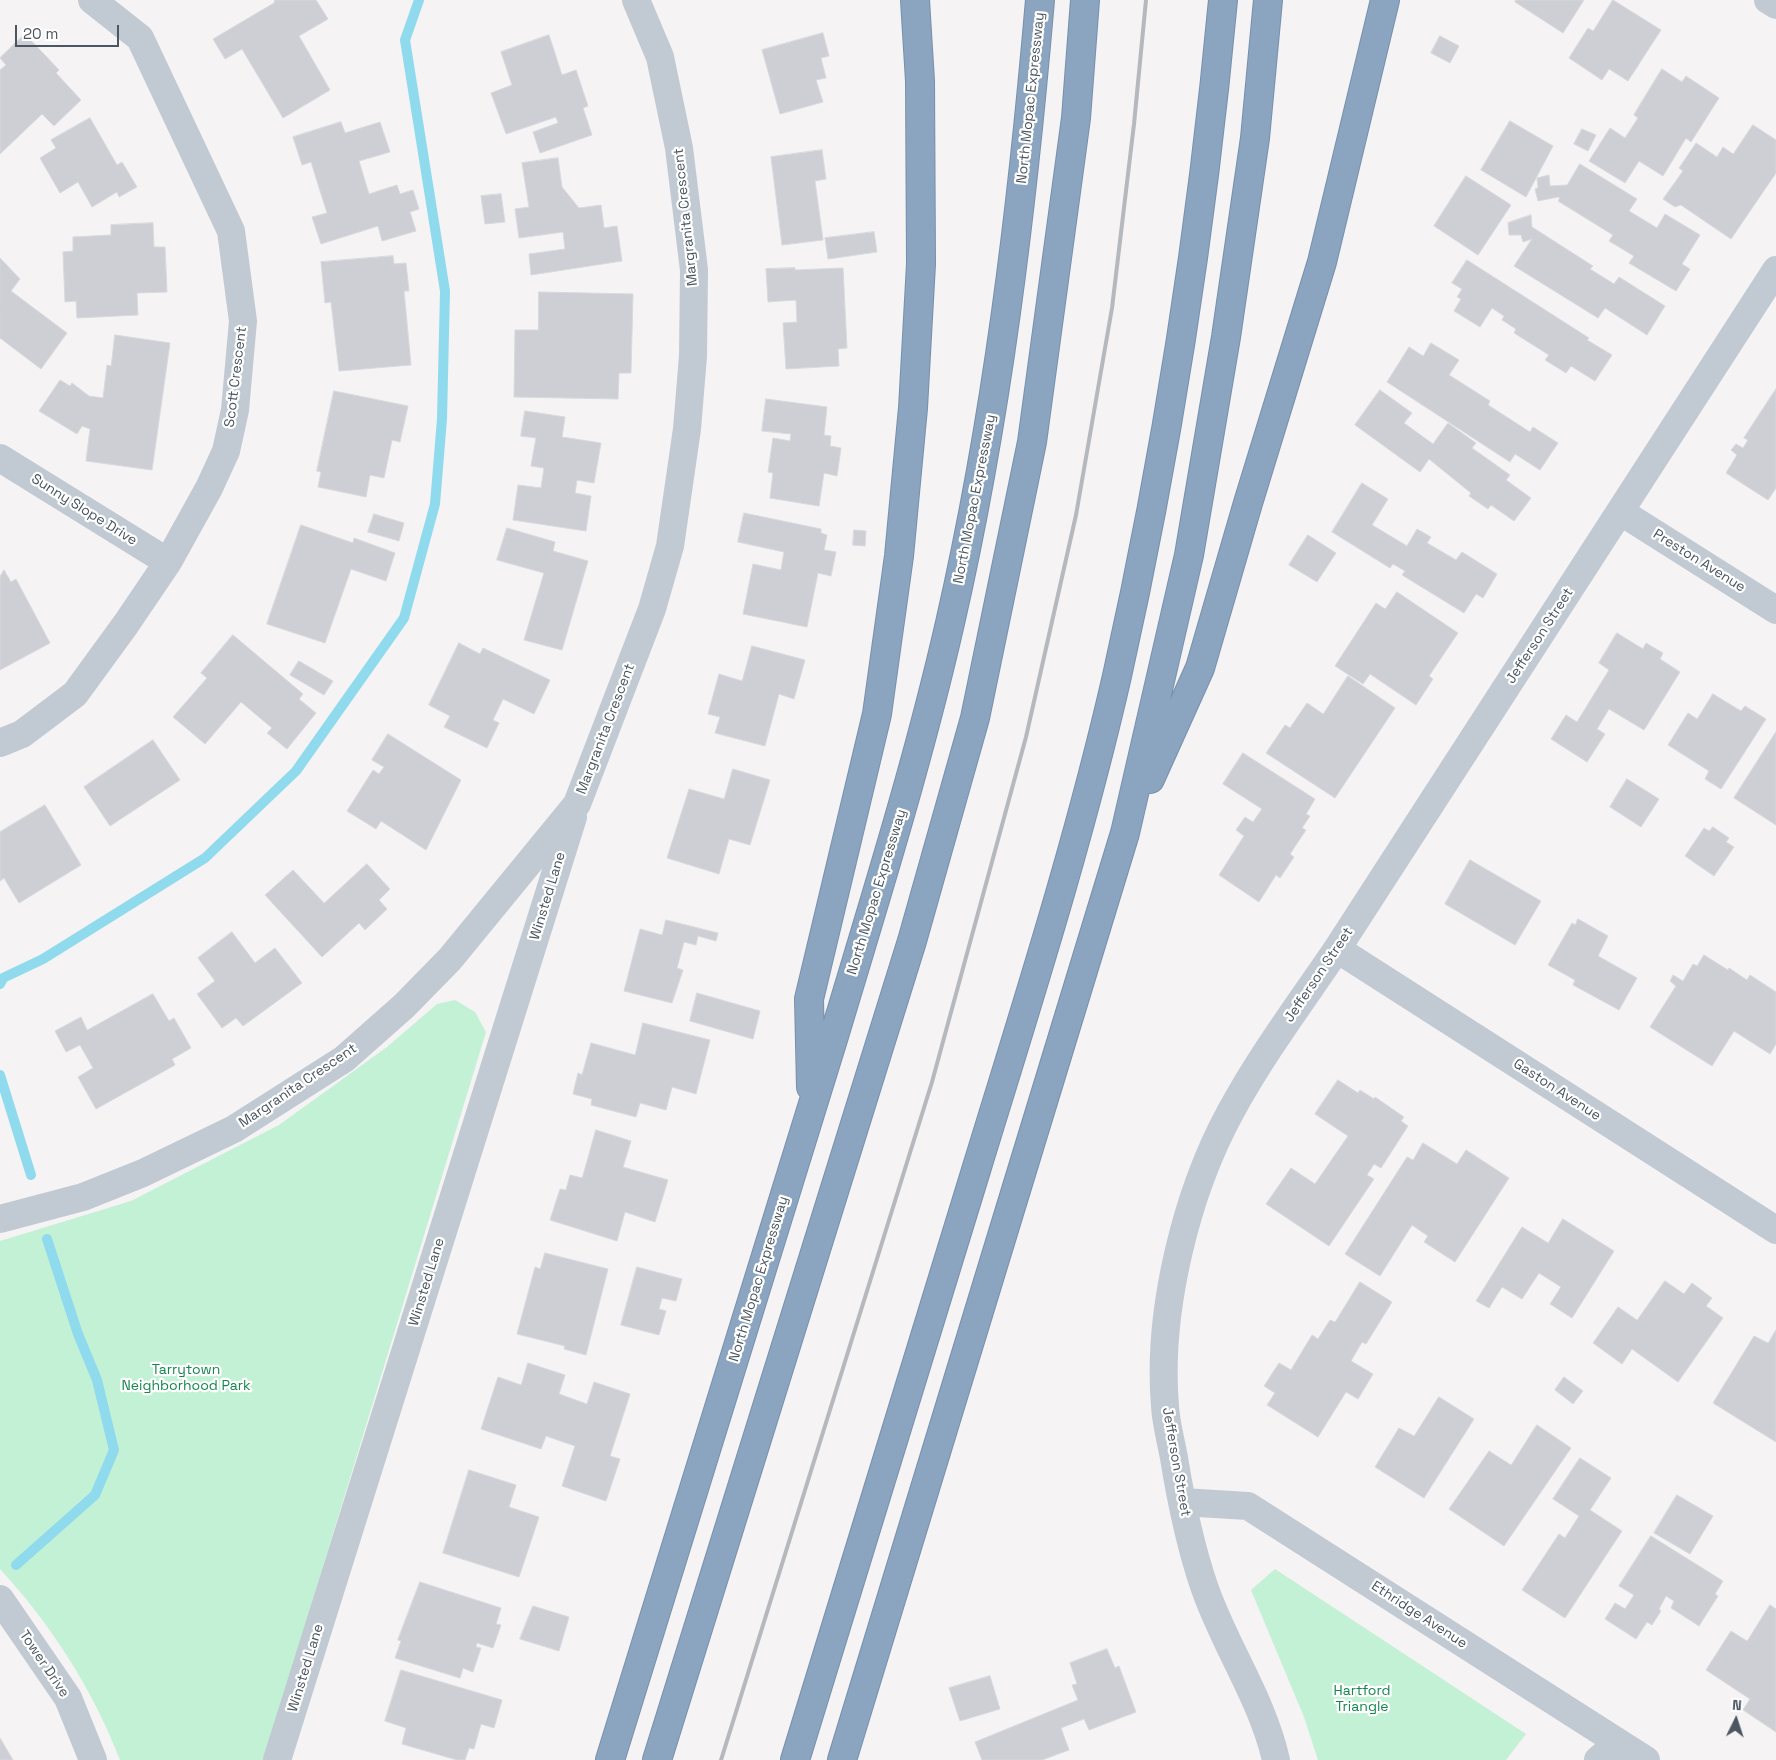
<!DOCTYPE html>
<style>
body{margin:0}
#map{position:relative;width:1776px;height:1760px;overflow:hidden;background:#f5f3f3;font-family:"Space Grotesk",sans-serif}
canvas{display:block}
.north{position:absolute;left:1711px;top:1695px;width:50px;height:50px;-webkit-text-stroke:4px #fff;paint-order:stroke;rotate:4deg;font-size:14px;font-weight:700;line-height:20px;text-align:center;color:#4a5661}
.north::after{content:'';display:block;margin:auto;width:18px;height:22px;background:#4a5661;clip-path:polygon(50% 0,100% 100%,50% 72%,0 100%)}
.scale{position:absolute;left:15px;top:25px;width:104px;height:22px;box-sizing:border-box;border:2px solid #4a5661;border-top:0;padding-left:6px;font-size:15px;line-height:18px;white-space:nowrap;color:#4a5661;-webkit-text-stroke:4px #fff;paint-order:stroke}
</style>
<div id="map">
<canvas width="1776" height="1760"></canvas>
<div class="north">N</div>
<div class="scale">20 m</div>
</div>
<script>
const c = document.querySelector('canvas').getContext('2d');
c.lineJoin = 'round';
function paint(path, color) { c.fillStyle = color; c.fill(path, 'evenodd'); }
function trace(path, color, width, dash) { c.strokeStyle = color; c.lineWidth = width; c.lineCap = dash ? 'butt' : 'round'; c.setLineDash(dash || []); c.stroke(path); }
function label(font, color, halo, rows, align = 'center') {
  c.font = font + ' "Space Grotesk",sans-serif'; c.lineWidth = 4.5; c.setLineDash([]); c.textBaseline = 'middle'; c.strokeStyle = halo; c.fillStyle = color; for (const [text, x, y, turn = 0] of rows) {
    c.save(); c.translate(x, y); c.rotate((+turn || 0) * Math.PI / 180); c.textAlign = isNaN(turn) ? turn : align; if (halo) c.strokeText(text, 0, 0); c.fillText(text, 0, 0); c.restore();
  }
}
paint(new Path2D(`
 M455,1000L475,1012L486,1032L264,1760H120C93,1690 51,1624 0,1569V1241L131,1201L279,1125L387,1047L437,1004Z
 M1275,1569L1526,1734L1506,1760H1318L1304,1717L1251,1590Z`), '#c3f1d5');
trace(new Path2D(`
 M0,984L3,978L43,959L205,858L296,771L404,618L435,504L442,419L445,291L405,40L419,0
 M0,1075L31,1175
 M16,1565L95,1495L114,1450L97,1380L78,1334L47,1239`), '#90daee', 10);
const building = new Path2D(`
 M275,0H316L328,19L299,36L330,90L283,118L242,49L225,59L213,39L274,3Z
 M1516,0H1584L1563,33L1515,2Z
 M1613,0L1661,30L1628,81L1609,69L1602,80L1569,58L1588,28L1593,31Z
 M823,33L829,56L821,58L826,78L816,80L823,102L780,114L762,50Z
 M25,34L59,70L56,73L81,100L54,126L42,114L0,154V70L6,65L0,58Z
 M549,35L562,75L576,70L588,106L583,108L592,135L540,153L533,132L558,123L556,117L506,134L491,93L512,85L501,52Z
 M1440,36L1459,46L1450,63L1431,53Z
 M1662,69L1682,82L1686,76L1719,98L1691,142L1686,138L1663,176L1639,161L1625,183L1589,161L1610,128L1625,138L1638,118L1634,115Z
 M90,118L117,165L122,162L137,187L119,197L117,192L92,207L78,182L60,193L40,158L56,148L51,140Z
 M1510,121L1553,146L1526,197L1481,170Z
 M341,122L345,133L380,122L390,152L359,161L369,194L397,185L400,194L413,190L419,209L410,212L416,231L382,241L378,226L321,244L312,217L327,213L311,162L302,165L293,137Z
 M1753,125L1776,140V173L1731,239L1681,205L1675,207L1663,199L1683,171L1679,168L1696,143L1717,157L1723,147L1733,154Z
 M1582,129L1596,135L1588,151L1574,144Z
 M822,150L826,179L815,181L823,240L782,245L771,157Z
 M558,158L562,187L579,208L601,205L604,228L617,226L622,261L531,275L529,254L565,249L563,232L519,238L515,209L529,207L522,163Z
 M1580,164L1637,199L1629,211L1657,228L1665,214L1700,235L1682,264L1690,269L1676,291L1629,263L1634,256L1609,241L1613,235L1558,201L1560,198L1558,197L1538,201L1535,189L1538,188L1537,178L1549,175L1550,186L1567,185Z
 M1466,176L1511,205L1478,255L1434,226Z
 M501,194L505,222L485,224L481,196Z
 M1531,215L1532,227L1593,266L1590,269L1614,284L1619,277L1665,306L1647,335L1605,308L1598,318L1514,266L1532,239L1523,242L1521,235H1509L1508,223Z
 M153,223L154,247H165L167,292L137,293L138,315L77,318L76,301L65,302L63,252L73,251V237L111,235V225Z
 M874,232L877,252L828,259L825,238Z
 M393,256L394,264L406,263L409,291H404L411,365L339,371L331,302L325,303L321,262Z
 M0,258L20,279L11,291L67,333L41,369L0,338Z
 M1467,260L1589,338L1587,340L1612,355L1595,381L1571,366L1566,373L1545,360L1549,355L1514,333L1516,329L1502,320L1504,316L1492,308L1480,327L1454,311L1461,299L1457,297L1462,289L1452,283Z
 M795,268V270L843,268L847,348L838,349L839,366L786,369L783,323L797,322L796,300L768,302L766,269Z
 M539,292L633,294L631,373H619L618,399L514,397L515,330H538Z
 M115,335L170,343L152,470L86,461L90,429L82,426L77,434L39,411L60,380L70,386L72,383L89,396L103,398L107,365L111,366Z
 M1431,343L1459,360L1449,375L1490,401L1488,405L1530,432L1533,427L1558,443L1540,470L1515,454L1510,462L1387,382L1409,347L1423,356Z
 M1776,389V488L1768,500L1726,473L1737,455L1731,450L1736,444L1743,448L1748,440L1744,438Z
 M1380,390L1412,413L1404,423L1433,444L1448,423L1476,443L1472,448L1510,475L1506,480L1531,498L1514,521L1491,505L1488,509L1469,496L1471,493L1429,459L1420,472L1355,425Z
 M334,391L408,406L400,442L392,440L384,478L370,475L366,497L318,487L321,472L317,471Z
 M766,399L827,407L824,435L831,436L830,446L841,448L837,476L824,473L819,506L770,498L773,473L768,472L773,438L790,441L791,434L762,431Z
 M525,411L565,417L562,437L601,443L594,483L577,480L575,493L591,496L586,531L513,520L518,485L541,488L544,468L531,466L536,438L521,436Z
 M1362,483L1388,499L1372,525L1407,546L1417,529L1431,537L1427,543L1456,560L1462,552L1497,574L1483,598L1476,594L1464,613L1402,575L1405,571L1393,564L1390,568L1332,532Z
 M744,513L821,529V533L827,535L824,550L836,552L831,576L818,573L807,627L743,614L753,564L781,570L784,552L738,542Z
 M374,514L404,523L399,541L368,532Z
 M301,525L353,543L354,538L395,553L386,581L351,569L325,643L267,624Z
 M507,528L555,542L553,551L588,561L562,650L524,640L544,573L497,560Z
 M854,530L866,531L865,546L853,545Z
 M1308,535L1336,553L1317,582L1289,565Z
 M4,570L11,582L16,579L50,643L0,670V577Z
 M1397,592L1458,633L1429,676L1433,679L1416,705L1370,674L1363,684L1335,666L1376,603L1385,609Z
 M1617,633L1643,649L1646,643L1663,653L1660,659L1680,672L1644,730L1609,709L1597,729L1605,734L1587,762L1551,739L1566,715L1577,722L1609,670L1599,663Z
 M233,635L303,694L299,699L316,713L287,749L267,733L272,728L241,702L205,744L173,717L207,678L201,673Z
 M459,643L480,654L483,648L550,680L534,714L503,699L493,720L499,723L487,748L444,727L450,716L429,705Z
 M752,646L805,660L794,699L779,694L765,746L715,733L720,717L708,714L719,674L742,681Z
 M299,661L333,681L324,695L290,675Z
 M1348,676L1395,708L1335,798L1266,753L1285,725L1290,728L1307,703L1323,714Z
 M1713,694L1741,711L1745,706L1766,719L1721,789L1705,779L1709,771L1668,745L1688,713L1697,719Z
 M1776,732V825L1734,798Z
 M388,734L461,780L426,850L381,821L376,829L347,811L373,770L379,774L384,767L372,760Z
 M153,740L180,780L110,826L84,787Z
 M1243,753L1315,799L1306,814L1310,816L1302,828L1306,830L1290,854L1294,857L1280,878L1276,875L1259,902L1219,875L1244,836L1236,830L1245,817L1253,822L1262,809L1223,784Z
 M733,769L770,780L750,845L729,839L719,874L667,858L689,789L724,799Z
 M1627,779L1659,799L1641,827L1610,807Z
 M45,805L81,865L19,903L4,878L0,881V832Z
 M1713,827L1729,838L1726,842L1734,847L1714,876L1685,856L1704,828L1709,831Z
 M1470,860L1541,901L1515,945L1445,904Z
 M367,864L390,889L379,900L387,909L365,930L359,923L322,957L265,895L293,870L324,903Z
 M1578,919L1608,936L1598,956L1637,978L1619,1010L1573,985L1575,980L1548,965L1572,923L1575,925Z
 M666,920L718,933L716,941L698,936L696,945L684,942L677,968L683,970L672,1003L624,991L640,929L662,935Z
 M232,932L255,963L275,948L302,983L243,1026L236,1018L222,1028L197,994L215,981L198,958Z
 M1704,955L1728,970L1729,968L1747,980L1750,975L1776,992V1044L1770,1054L1734,1031L1712,1066L1650,1027L1676,986L1670,981L1673,975L1683,981L1693,964L1697,966Z
 M697,993L760,1011L753,1039L690,1021Z
 M153,994L169,1021L174,1018L191,1048L172,1059L175,1065L96,1109L78,1077L93,1068L80,1045L66,1052L55,1031L81,1017L87,1030Z
 M643,1023L710,1040L696,1094L672,1087L666,1110L640,1103L636,1117L591,1105L592,1099L573,1094L578,1073L582,1075L591,1043L635,1055Z
 M1338,1080L1358,1093L1360,1090L1374,1099L1375,1097L1404,1117L1401,1121L1408,1126L1381,1168L1374,1164L1367,1175L1374,1179L1329,1246L1266,1204L1291,1168L1315,1184L1348,1136L1315,1114Z
 M596,1130L631,1141L623,1167L668,1180L655,1222L625,1212L617,1241L550,1220L560,1189L566,1190L570,1175L582,1178Z
 M1423,1143L1457,1164L1466,1150L1509,1178L1455,1262L1424,1242L1428,1236L1412,1225L1380,1276L1345,1254L1407,1157L1413,1160Z
 M1563,1219L1614,1251L1572,1318L1550,1304L1561,1287L1539,1273L1522,1299L1502,1287L1489,1308L1476,1301L1522,1227L1548,1243Z
 M545,1253L608,1269L586,1355L564,1349L565,1346L517,1334L535,1267L540,1269Z
 M637,1267L682,1279L676,1301L662,1298L659,1309L666,1311L659,1335L621,1325Z
 M1665,1281L1684,1294L1692,1283L1712,1298L1706,1306L1723,1318L1678,1382L1632,1349L1622,1364L1593,1343L1618,1307L1637,1320Z
 M1360,1282L1392,1302L1366,1344L1362,1342L1351,1361L1373,1374L1358,1399L1346,1392L1318,1437L1267,1405L1275,1393L1264,1386L1279,1363L1291,1370L1312,1335L1318,1339L1330,1320L1335,1322Z
 M1776,1330V1442L1713,1403L1754,1336L1768,1343Z
 M528,1363L565,1375L559,1394L587,1404L594,1382L630,1394L610,1456L620,1459L606,1501L562,1486L575,1446L546,1436L541,1449L481,1429L498,1377L521,1385Z
 M1564,1377L1583,1391L1573,1404L1555,1390Z
 M1439,1397L1474,1419L1424,1498L1375,1467L1399,1428L1414,1436Z
 M1537,1425L1571,1448L1504,1546L1449,1509L1489,1451L1511,1465Z
 M1580,1458L1611,1478L1590,1510L1622,1531L1565,1618L1522,1590L1559,1534L1565,1538L1579,1516L1553,1499Z
 M469,1470L516,1485L509,1507L539,1517L519,1577L443,1553Z
 M1677,1495L1713,1516L1690,1554L1654,1533Z
 M1651,1536L1723,1581L1715,1594L1718,1596L1699,1626L1671,1608L1674,1601L1666,1596L1659,1609L1661,1611L1652,1625L1647,1622L1636,1639L1605,1619L1615,1603L1625,1609L1634,1595L1619,1586Z
 M420,1582L501,1608L496,1624L501,1625L493,1648L477,1643L476,1647L481,1648L473,1672L463,1668L460,1678L395,1658L401,1641L398,1640Z
 M1770,1605L1776,1609V1732L1743,1710L1750,1699L1706,1670L1731,1631L1747,1641Z
 M533,1606L569,1617L559,1651L520,1639Z
 M1107,1649L1115,1668L1119,1666L1136,1712L1089,1730L1084,1719L1061,1728L1069,1750L1042,1760H982L975,1742L1078,1700L1072,1685L1077,1684L1070,1663Z
 M401,1670L502,1700L494,1728L481,1724L474,1749L469,1748L465,1760H457L402,1744L406,1728L385,1721Z
 M990,1676L1000,1709L960,1721L949,1688Z
 M0,1738L13,1760H0Z`);
paint(building, '#cdcfd5');
trace(building, '#d7d9de', 1);
const highway = new Path2D(`
 M1150,779L1200,668L1248,503L1322,262L1385,0
 M811,1087L809,999L877,714L899,556L913,408L921,264L920,81L915,0
 M610,1760C685,1519 761,1278 834,1036C875,899 918,763 950,623C997,418 1022,210 1040,0
 M657,1760L912,941L975,718L1032,442L1076,118L1085,0
 M795,1760C856,1563 916,1365 977,1167C1027,1004 1079,842 1117,676C1167,453 1202,227 1223,0
 M842,1760L1125,833L1189,555L1226,337L1255,138L1268,0`);
trace(highway, '#7690ad', 30);
trace(new Path2D(`
 M1768,0L1776,5
 M0,458L168,562
 M1621,512L1776,610
 M0,743L22,734L75,694L126,624L168,562L209,488L226,451L235,410L243,321L231,231L140,38L92,0
 M1337,949L1776,1230
 M0,1219L83,1197L143,1173L234,1129L344,1059L404,1006L450,959L577,804L652,609L670,546L687,429L693,356L694,270L679,148L660,57L636,0
 M1182,1502L1248,1506L1646,1760
 M0,1599L68,1698L93,1760
 M277,1760L573,817
 M1276,1760C1262,1698 1224,1645 1204,1586C1190,1545 1181,1501 1174,1458C1171,1441 1166,1424 1165,1406C1157,1312 1186,1193 1231,1111C1262,1054 1301,1002 1337,949L1776,270
 M1598,1760L1618,1743`), '#c1cad2', 28);
trace(highway, '#8ba5c1', 28);
trace(new Path2D(`
 M721,1760L932,1082L1026,737L1076,515L1112,308L1134,124L1146,0`), '#b5b8bd', 4);
label('14px', '#4a5661', '#fff', [
 ["North Mopac Expressway",1031,98,-84],
 ["Margranita Crescent",686,217,-96],
 ["Scott Crescent",236,377,-83],
 ["North Mopac Expressway",975,499,-79],
 ["Sunny Slope Drive",84,510,32],
 ["Preston Avenue",1699,561,32],
 ["Jefferson Street",1540,636,-57],
 ["Margranita Crescent",606,729,-69],
 ["North Mopac Expressway",877,892,-73],
 ["Winsted Lane",548,896,-73],
 ["Jefferson Street",1319,975,-56],
 ["Margranita Crescent",298,1086,-34],
 ["Gaston Avenue",1557,1090,33],
 ["North Mopac Expressway",759,1279,-73],
 ["Winsted Lane",427,1282,-73],
 ["Jefferson Street",1176,1462,80],
 ["Ethridge Avenue",1419,1615,33],
 ["Tower Drive",44,1664,56],
 ["Winsted Lane",306,1668,-73]
]);
label('14px', '#17864f', '#fff', [
 ["Tarrytown",186,1370],
 ["Neighborhood Park",186,1386],
 ["Hartford",1362,1691],
 ["Triangle",1362,1707]
]);
</script>
